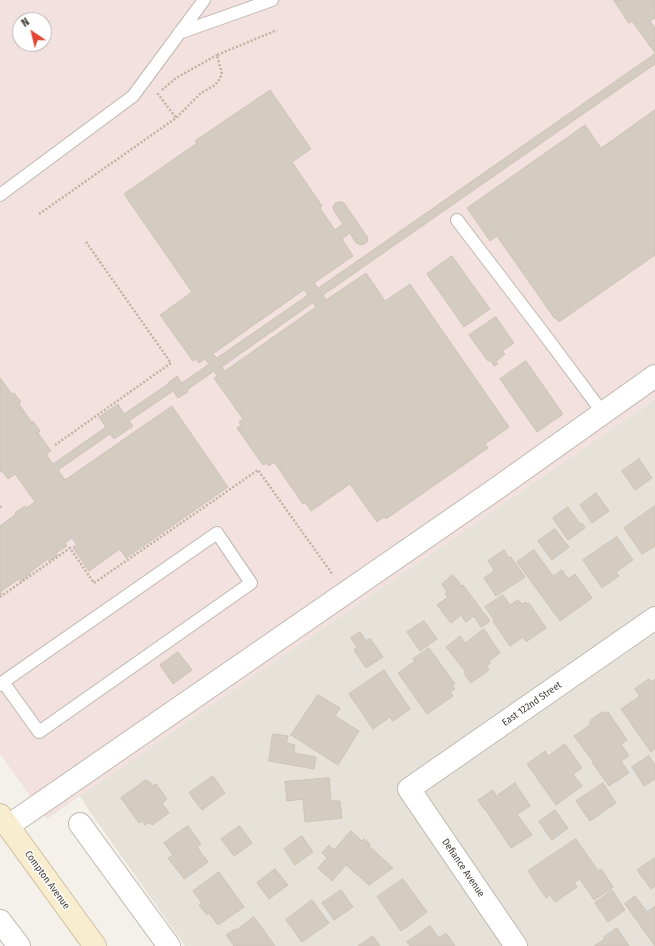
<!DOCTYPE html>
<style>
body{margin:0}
#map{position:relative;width:655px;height:946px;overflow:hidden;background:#f4f1eb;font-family:"Fira Sans Condensed",sans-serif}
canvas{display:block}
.north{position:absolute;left:12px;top:12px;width:40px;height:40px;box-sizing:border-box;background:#fff;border:1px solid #b5b3b0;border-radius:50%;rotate:325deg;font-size:11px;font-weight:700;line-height:16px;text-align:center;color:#474139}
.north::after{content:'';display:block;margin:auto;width:14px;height:18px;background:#e34533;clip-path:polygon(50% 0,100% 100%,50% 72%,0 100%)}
</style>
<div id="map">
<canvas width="655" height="946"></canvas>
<div class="north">N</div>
</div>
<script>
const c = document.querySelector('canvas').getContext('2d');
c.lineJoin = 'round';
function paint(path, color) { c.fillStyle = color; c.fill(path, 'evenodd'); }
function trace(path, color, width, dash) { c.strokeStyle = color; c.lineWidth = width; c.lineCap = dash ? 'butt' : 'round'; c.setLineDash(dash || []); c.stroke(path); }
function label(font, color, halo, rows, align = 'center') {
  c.font = font + ' "Fira Sans Condensed",sans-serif'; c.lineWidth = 3; c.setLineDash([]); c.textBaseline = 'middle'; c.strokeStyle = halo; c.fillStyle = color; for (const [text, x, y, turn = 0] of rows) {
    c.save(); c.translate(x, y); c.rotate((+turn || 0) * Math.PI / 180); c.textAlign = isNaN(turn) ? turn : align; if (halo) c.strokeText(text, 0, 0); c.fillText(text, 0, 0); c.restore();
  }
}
paint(new Path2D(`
 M655,399V946H185L88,809L80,796Z`), '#e7e2d9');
paint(new Path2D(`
 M0,0H655V399L47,819L0,754ZM20,20H44V44H20Z`), '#f3e1e0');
const building = new Path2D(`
 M614,0H655V18L650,21L655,28V53L632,21L629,23Z
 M655,54V64L323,295L326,300L366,273L385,301L410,284L509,427L485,444L488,448L386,519L384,517L377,522L350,484L311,511L305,502L303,504L274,462L269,466L267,463L263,465L237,428L241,425L239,422L243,419L214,378L217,376L214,371L187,390L188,392L178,398L173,391L129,421L133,426L114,439L110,434L58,470L65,480L172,406L228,487L126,558L120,549L89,571L73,547L77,545L72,538L65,543L67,546L56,553L58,555L49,561L48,559L29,573L30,574L21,581L19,579L0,592L2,594L0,596V526L16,514L15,513L25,506L26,508L35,502L15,474L8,479L2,471L0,472V378L12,394L14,393L21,402L19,404L32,423L33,421L40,431L38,433L51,451L46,454L53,464L106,427L99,417L118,404L124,414L168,384V383L177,376L182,383L209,364L205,359L199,363L196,359L193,361L160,315L192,292L124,194L197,143L195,141L270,90L311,149L292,162L322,206L320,208L335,230L343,224L334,211L333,207L335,203L338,202H340L344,203L368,238L367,242L364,244L361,245L356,243L350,233L342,239L353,256L314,283L318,288ZM304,290L308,295L217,358L213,354ZM313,303L316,307L225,371L222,367Z
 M655,110V255L559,322L556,318L555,319L497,236L490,241L467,208L585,125L601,148Z
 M452,256L490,309L464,327L427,274Z
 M496,317L514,343L502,351L505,354L496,361L498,364L494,366L490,360L488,361L469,335Z
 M526,361L563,414L537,432L500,379Z
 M639,459L652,478L635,490L622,471Z
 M596,493L609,511L592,523L580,505Z
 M655,506V546L642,554L624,528Z
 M568,507L580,524L582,523L585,528L568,540L553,518Z
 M555,529L569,547L552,560L538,541Z
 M617,537L633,560L616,572L619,576L602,588L583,560Z
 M504,550L509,558L511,557L525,577L496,596L484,578L494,571L493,570L494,569L488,561Z
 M534,550L553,576L562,570L568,579L575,574L592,598L560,621L517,562Z
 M453,575L462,586L463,585L490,621L481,627L474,616L466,622L461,615L451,623L437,605L448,597L445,594L447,592L442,584Z
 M503,595L510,605L518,600L522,604L526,602L527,604L529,603L546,628L526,642L523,637L510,646L493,621H495L485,607Z
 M424,621L437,639L420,651L407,632Z
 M484,629L500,653L489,661L490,663L486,666L489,670L471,683L465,675V671L446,647L460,636L465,643Z
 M360,632L366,641L370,638L383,657L366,668L354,650L357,647L351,638Z
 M429,648L455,684L452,685L455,689L450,692L453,696L427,714L398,673L415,661L413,659Z
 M178,652L192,670L173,684L160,665Z
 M384,670L410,709L393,721L390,717L373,729L349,694Z
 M649,679L651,682L655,679V749L651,752L621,709L640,696L635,689Z
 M318,695L340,708L335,716L359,731L338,765L291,735Z
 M602,712L606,713L608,712L627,740L621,744L629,756L621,761L629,773L609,786L592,762L593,761L574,736L590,725V721Z
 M273,734L288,736L286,743L295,745L294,753L316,757L314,769L269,761Z
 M565,744L582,768L573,774L582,786L556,805L527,764L545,751L548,756Z
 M649,756L655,765V779L644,786L632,767Z
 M213,776L225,793L202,810L189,793Z
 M329,778L331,801H340L342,818L305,822L303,799L287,801L285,782Z
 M146,780L148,782L149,781L153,786L156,784L167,799L162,803L169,813L152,825L150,822L145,825L142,821L139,823L121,798Z
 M515,783L530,806L517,814L532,835L511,848L485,809H484L478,800L493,790L496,796Z
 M603,783L616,803L590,821L576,801Z
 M555,810L568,828L552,840L539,822Z
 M188,826L201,844L197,847L208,862L184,879L168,858L173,855L164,843Z
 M240,826L252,843L234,856L221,839Z
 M351,831L362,841L364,839L370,844L369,846L393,868L369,885L346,865L332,881L318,868L327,858L322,853L329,845L334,850Z
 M302,836L313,852L295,865L284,849Z
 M576,839L598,871L601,869L613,887L594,900L580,879L574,882L577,887L555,902L550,895L546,898L528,871Z
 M655,858V886L651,889L637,870Z
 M275,869L288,885L269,899L257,883Z
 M219,872L244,907L218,925L209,913L207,915L199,905L202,903L193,891Z
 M403,879L427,912L401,931L377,897Z
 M341,890L353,907L334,920L322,903Z
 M612,890L625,910L608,922L595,903Z
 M635,896L647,912L655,906V946L625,904Z
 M312,900L329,923L302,942L286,920Z
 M254,917L275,946H234L226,935L235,929L236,930Z
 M430,926L439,938L446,933L455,946H410L407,942Z
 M617,928L629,946H594L605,939L604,937Z
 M373,936L380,946H358Z`);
paint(building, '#d4ccc1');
trace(building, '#cec3b5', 1);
const lane = new Path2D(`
 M179,33L272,0
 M0,195L133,96L204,0
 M457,220L541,330L603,413
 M0,685L3,682L217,533L251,583L39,732L3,682`);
const street = new Path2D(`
 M80,824L169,946
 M8,826L493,491L655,376
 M0,921L19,946
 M516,946L409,789L655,618`);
const secondary = new Path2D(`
 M0,815L95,946`);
trace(lane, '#beb8ae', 14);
trace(street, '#beb8ae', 24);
trace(secondary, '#cec09f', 24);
trace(new Path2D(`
 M162,90L176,78L217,55
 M158,93V94L176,118
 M39,214L176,118L201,93L215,85L219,80L222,74L217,55L277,30
 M55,445L171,363L86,242
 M0,506L1,508L0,509
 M0,597L70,548L94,583L258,470L333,575`), '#beb3a1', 2.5, [2, 2]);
trace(lane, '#fff', 12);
trace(street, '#fff', 22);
trace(secondary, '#f9edcf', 22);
label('10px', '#474139', '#fff', [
 ["East 122nd Street",532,704,-35],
 ["Defiance Avenue",463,868,56],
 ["Compton Avenue",47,880,54]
]);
</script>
